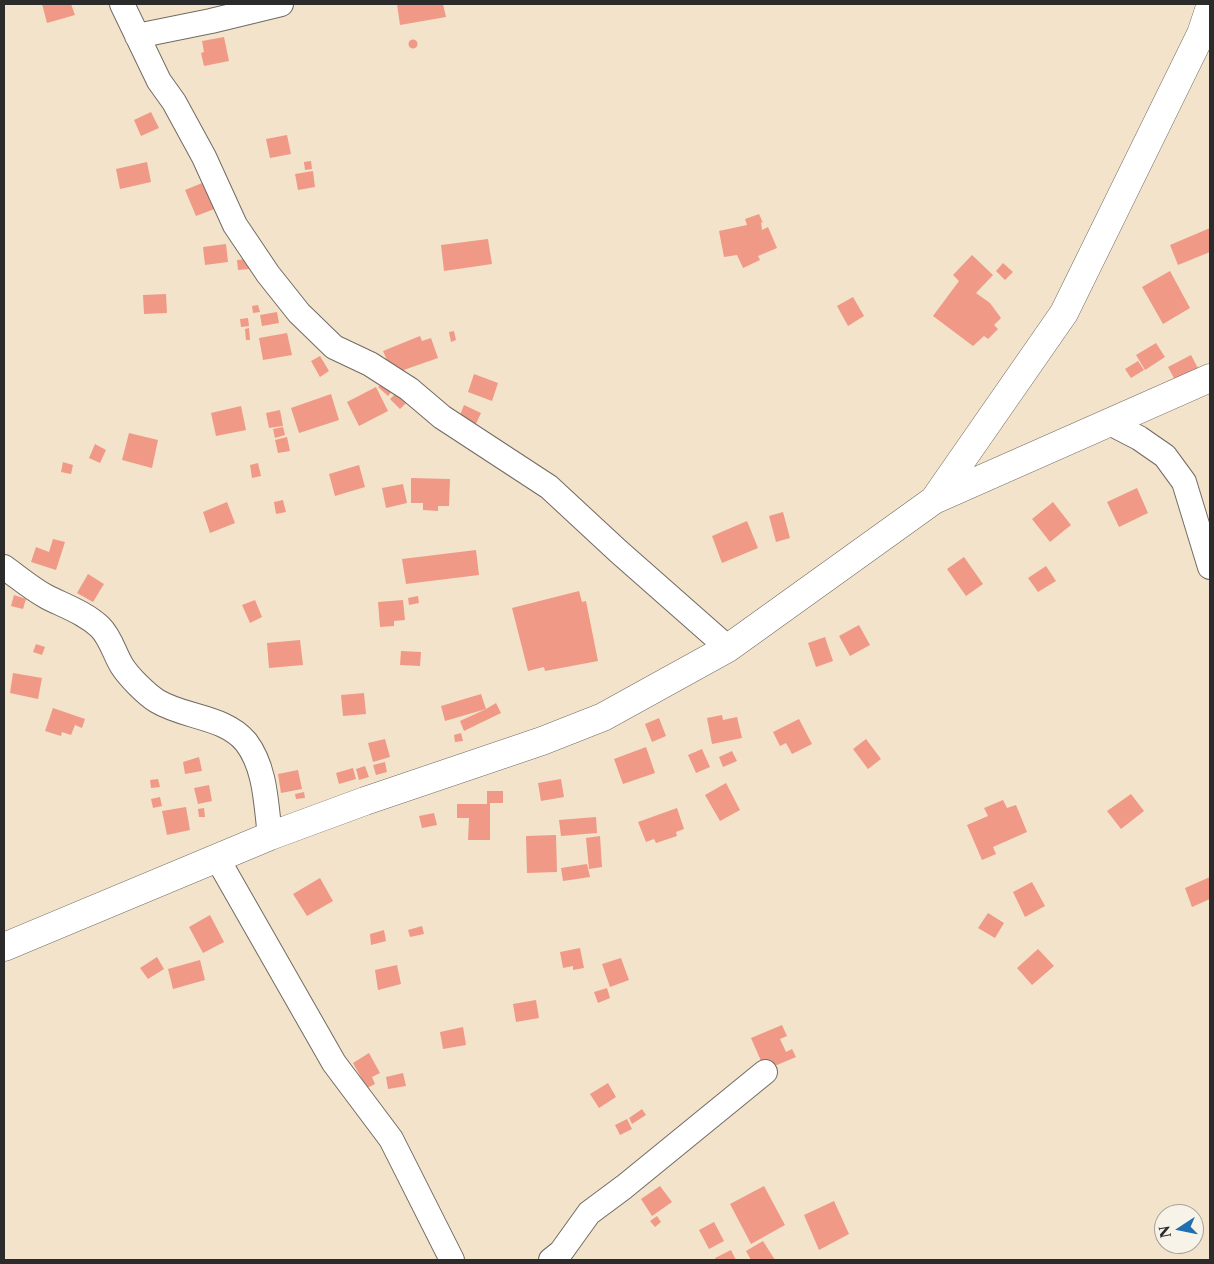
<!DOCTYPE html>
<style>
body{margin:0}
#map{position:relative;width:1214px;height:1264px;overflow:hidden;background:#f3e3ca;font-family:"Libre Caslon Text",serif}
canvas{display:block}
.frame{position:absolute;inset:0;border:5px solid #2b2b2b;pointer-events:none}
.north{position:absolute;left:1154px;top:1204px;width:50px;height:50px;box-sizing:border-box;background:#f7f3e8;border:1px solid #a5a39c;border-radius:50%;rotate:259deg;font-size:14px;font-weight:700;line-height:20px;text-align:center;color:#2b2b2b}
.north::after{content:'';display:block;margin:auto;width:18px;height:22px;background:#1f6fb2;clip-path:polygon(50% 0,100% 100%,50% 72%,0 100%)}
</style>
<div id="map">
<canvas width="1214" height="1264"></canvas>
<div class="frame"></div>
<div class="north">N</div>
</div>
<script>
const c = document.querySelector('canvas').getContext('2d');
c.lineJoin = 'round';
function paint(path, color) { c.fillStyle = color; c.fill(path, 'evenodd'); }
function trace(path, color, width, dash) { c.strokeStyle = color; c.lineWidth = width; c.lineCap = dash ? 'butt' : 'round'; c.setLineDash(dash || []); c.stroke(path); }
paint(new Path2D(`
 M42,4H71L75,15L47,23Z
 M397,4H443L446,17L400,25Z
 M224,37L229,61L204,66L201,53L204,52L202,41Z
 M408.5 44a4.5 4.5 0 1 1 9 0a4.5 4.5 0 1 1-9 0Z
 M151,112L159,128L141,136L134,120Z
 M287,135L291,154L270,158L266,139Z
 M311,161L312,169L305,170L304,162Z
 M147,162L151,182L120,189L116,169Z
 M313,171L315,187L298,190L295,174Z
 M207,181L217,208L196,216L185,190Z
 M759,214L763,223L761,222L762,230L768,227L777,248L758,256L760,260L743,268L737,255L724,257L719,231L747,225L745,219Z
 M1210,228V252L1178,265L1170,245Z
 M488,239L492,264L444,271L441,245Z
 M226,244L228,262L205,265L203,247Z
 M972,255L993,275L976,293L990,303L1001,318L994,325L998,329L988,339L984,336L973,346L933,316L959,281L953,275Z
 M247,259L249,269L238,270L237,260Z
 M1003,263L1013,272L1005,280L996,271Z
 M1170,271L1190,308L1163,324L1142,287Z
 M166,294L167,313L144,314L143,295Z
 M853,297L864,316L848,326L837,306Z
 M258,305L260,312L253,313L252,306Z
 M277,312L279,323L262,326L260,315Z
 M248,318L249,326L241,327L240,319Z
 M249,328L250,340H246L245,329Z
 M454,331L456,340L451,342L449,332Z
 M287,333L292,355L263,360L259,338Z
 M420,336L422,341L431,338L438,358L398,372H392L383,351Z
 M1156,343L1165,357L1145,370L1136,355Z
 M1191,355L1199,370L1176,382L1168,367Z
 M320,356L329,371L320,377L311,361Z
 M1138,361L1144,370L1131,378L1125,369Z
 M474,374L498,383L492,401L468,392Z
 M384,381L393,390L388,396L378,387Z
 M376,387L388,411L359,426L347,402Z
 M397,392L407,402L400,409L390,399Z
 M331,394L339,420L299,433L291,408Z
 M464,405L481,413L474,428L458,420Z
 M241,406L246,430L216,436L211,413Z
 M280,410L283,426L269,428L266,413Z
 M283,427L285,435L275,438L273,429Z
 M129,433L158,440L152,468L122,460Z
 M287,437L290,451L278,453L275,440Z
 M95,444L106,450L100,463L89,458Z
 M63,462L73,465L71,474L61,472Z
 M258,463L261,476L252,478L250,465Z
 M359,465L365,487L335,496L329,474Z
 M411,478L450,479L449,506H438V511L423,510V503H411Z
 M403,484L407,503L386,508L382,488Z
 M1137,488L1148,513L1119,527L1107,502Z
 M283,500L286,512L276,514L274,502Z
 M227,502L235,523L210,533L203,512Z
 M1053,502L1071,525L1050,542L1032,519Z
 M783,512L790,538L776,542L769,516Z
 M747,521L758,548L722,563L712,536Z
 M53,539L65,542L56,570L31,562L36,547L49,552Z
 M476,550L479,575L406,584L402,559Z
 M964,557L983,584L966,596L947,569Z
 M1046,566L1056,581L1038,592L1028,578Z
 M88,574L104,584L93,602L77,593Z
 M579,591L582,602L586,601L598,661L545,671L544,667L528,671L512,608Z
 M14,595L26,599L23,609L11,606Z
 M418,596L419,603L409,605L408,598Z
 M255,600L262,617L250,623L242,605Z
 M403,600L405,620L394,621V626L380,627L378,602Z
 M859,625L870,645L850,656L839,636Z
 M825,637L833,661L816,667L808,643Z
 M300,640L303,665L269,668L267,643Z
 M36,644L45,647L42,655L33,652Z
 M401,651L421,652L420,666L400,665Z
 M13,673L42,678L38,699L10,693Z
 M364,693L366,714L343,716L341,695Z
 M481,694L486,709L496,703L501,713L464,731L460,721L486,709L445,721L441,706Z
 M53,708L85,719L82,728L75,725L71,735L62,732L61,736L45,731Z
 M722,715L723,720L737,717L742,738L712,744L707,718Z
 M659,718L666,736L652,742L645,724Z
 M799,719L812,744L792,754L786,743L780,746L773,732Z
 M461,733L463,741L455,742L454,735Z
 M385,739L390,757L373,762L368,743Z
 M866,739L881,759L868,769L853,749Z
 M646,747L655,773L623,784L614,759Z
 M702,749L710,767L696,773L688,755Z
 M732,751L737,761L723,767L719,757Z
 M199,757L202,771L185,774L183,762Z
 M385,762L387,772L376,775L373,765Z
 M365,766L369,777L359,780L356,769Z
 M353,768L356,779L339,784L336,773Z
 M298,770L302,789L281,793L278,774Z
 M158,779L160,787L151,788L150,780Z
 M561,779L564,797L541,801L538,783Z
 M726,783L740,810L720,821L705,795Z
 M209,785L212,801L198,804L194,788Z
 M487,791H503V803H490V840H468L469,818H457V804H487Z
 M304,792L305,798L296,799L295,794Z
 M1131,794L1144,811L1121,829L1107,811Z
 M160,797L162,806L153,808L151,799Z
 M1003,800L1007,808L1016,805L1027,832L993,847L996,854L982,860L967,825L988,816L984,808Z
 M186,807L190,830L167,835L162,811Z
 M204,808L205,817H199L198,809Z
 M677,808L684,829L676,832L677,836L656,843L654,839L646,842L638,822Z
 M434,813L437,825L422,828L419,816Z
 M596,817L597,833L561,836L559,820Z
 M556,835L557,872L527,873L526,836Z
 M600,836L602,867L589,869L586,838Z
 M587,864L590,877L563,881L561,868Z
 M1210,877V899L1192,907L1185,888Z
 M320,878L333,901L307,916L293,894Z
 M1032,882L1045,906L1025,917L1013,892Z
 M988,913L1004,923L995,938L978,928Z
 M210,915L224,942L203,953L189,927Z
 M422,926L424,934L410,937L408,930Z
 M384,930L386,941L371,945L370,934Z
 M580,948L584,968L573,970V966L563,968L560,952Z
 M1038,949L1054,966L1032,985L1017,968Z
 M157,957L164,969L148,979L140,968Z
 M621,958L629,980L610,987L602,964Z
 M200,960L205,980L173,989L168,969Z
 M397,965L401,984L378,990L375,970Z
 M607,988L610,998L598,1003L594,992Z
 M536,1000L539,1018L516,1022L513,1004Z
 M782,1025L787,1036L780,1039L786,1052L792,1049L796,1057L765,1070L751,1038Z
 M463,1027L466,1045L443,1049L440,1032Z
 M369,1053L380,1073L372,1077L375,1084L367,1088L353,1063Z
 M403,1073L406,1086L388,1089L386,1077Z
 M608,1083L616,1097L599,1108L590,1094Z
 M642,1109L646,1115L632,1124L629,1118Z
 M627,1119L632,1129L620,1135L615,1125Z
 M660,1186L672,1202L652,1216L641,1199Z
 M764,1186L785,1225L751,1244L730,1204Z
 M834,1201L849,1234L819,1250L804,1215Z
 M657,1216L661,1222L655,1227L650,1221Z
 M714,1222L724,1241L709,1249L699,1230Z
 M763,1241L775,1260H751L746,1251Z
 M731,1250L736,1260H716L715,1258Z`), '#f09987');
const minor = new Path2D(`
 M122,4L159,81L174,102L204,157L235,225L268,274L299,313L334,347L370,364L409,389L442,417L549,487L618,551L728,648
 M137,36L211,21L281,4
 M1110,423L1139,438L1165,456L1184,482L1210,567
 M4,567C18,577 32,589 47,597C65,606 85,613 100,627C111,638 114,653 122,666C129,677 146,694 157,701C185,718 224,716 246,742C266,768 266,805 270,836
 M217,858L334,1063L391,1139L452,1260
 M551,1260L561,1252L589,1213L624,1187L765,1072`);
const tertiary = new Path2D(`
 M934,500L1210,378
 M4,947L270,836L365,801L542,741L603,717L728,648L934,500L1064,313L1201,34L1210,7`);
trace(minor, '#716b63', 26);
trace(tertiary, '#716b63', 29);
trace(minor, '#fff', 24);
trace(tertiary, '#fff', 28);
</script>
